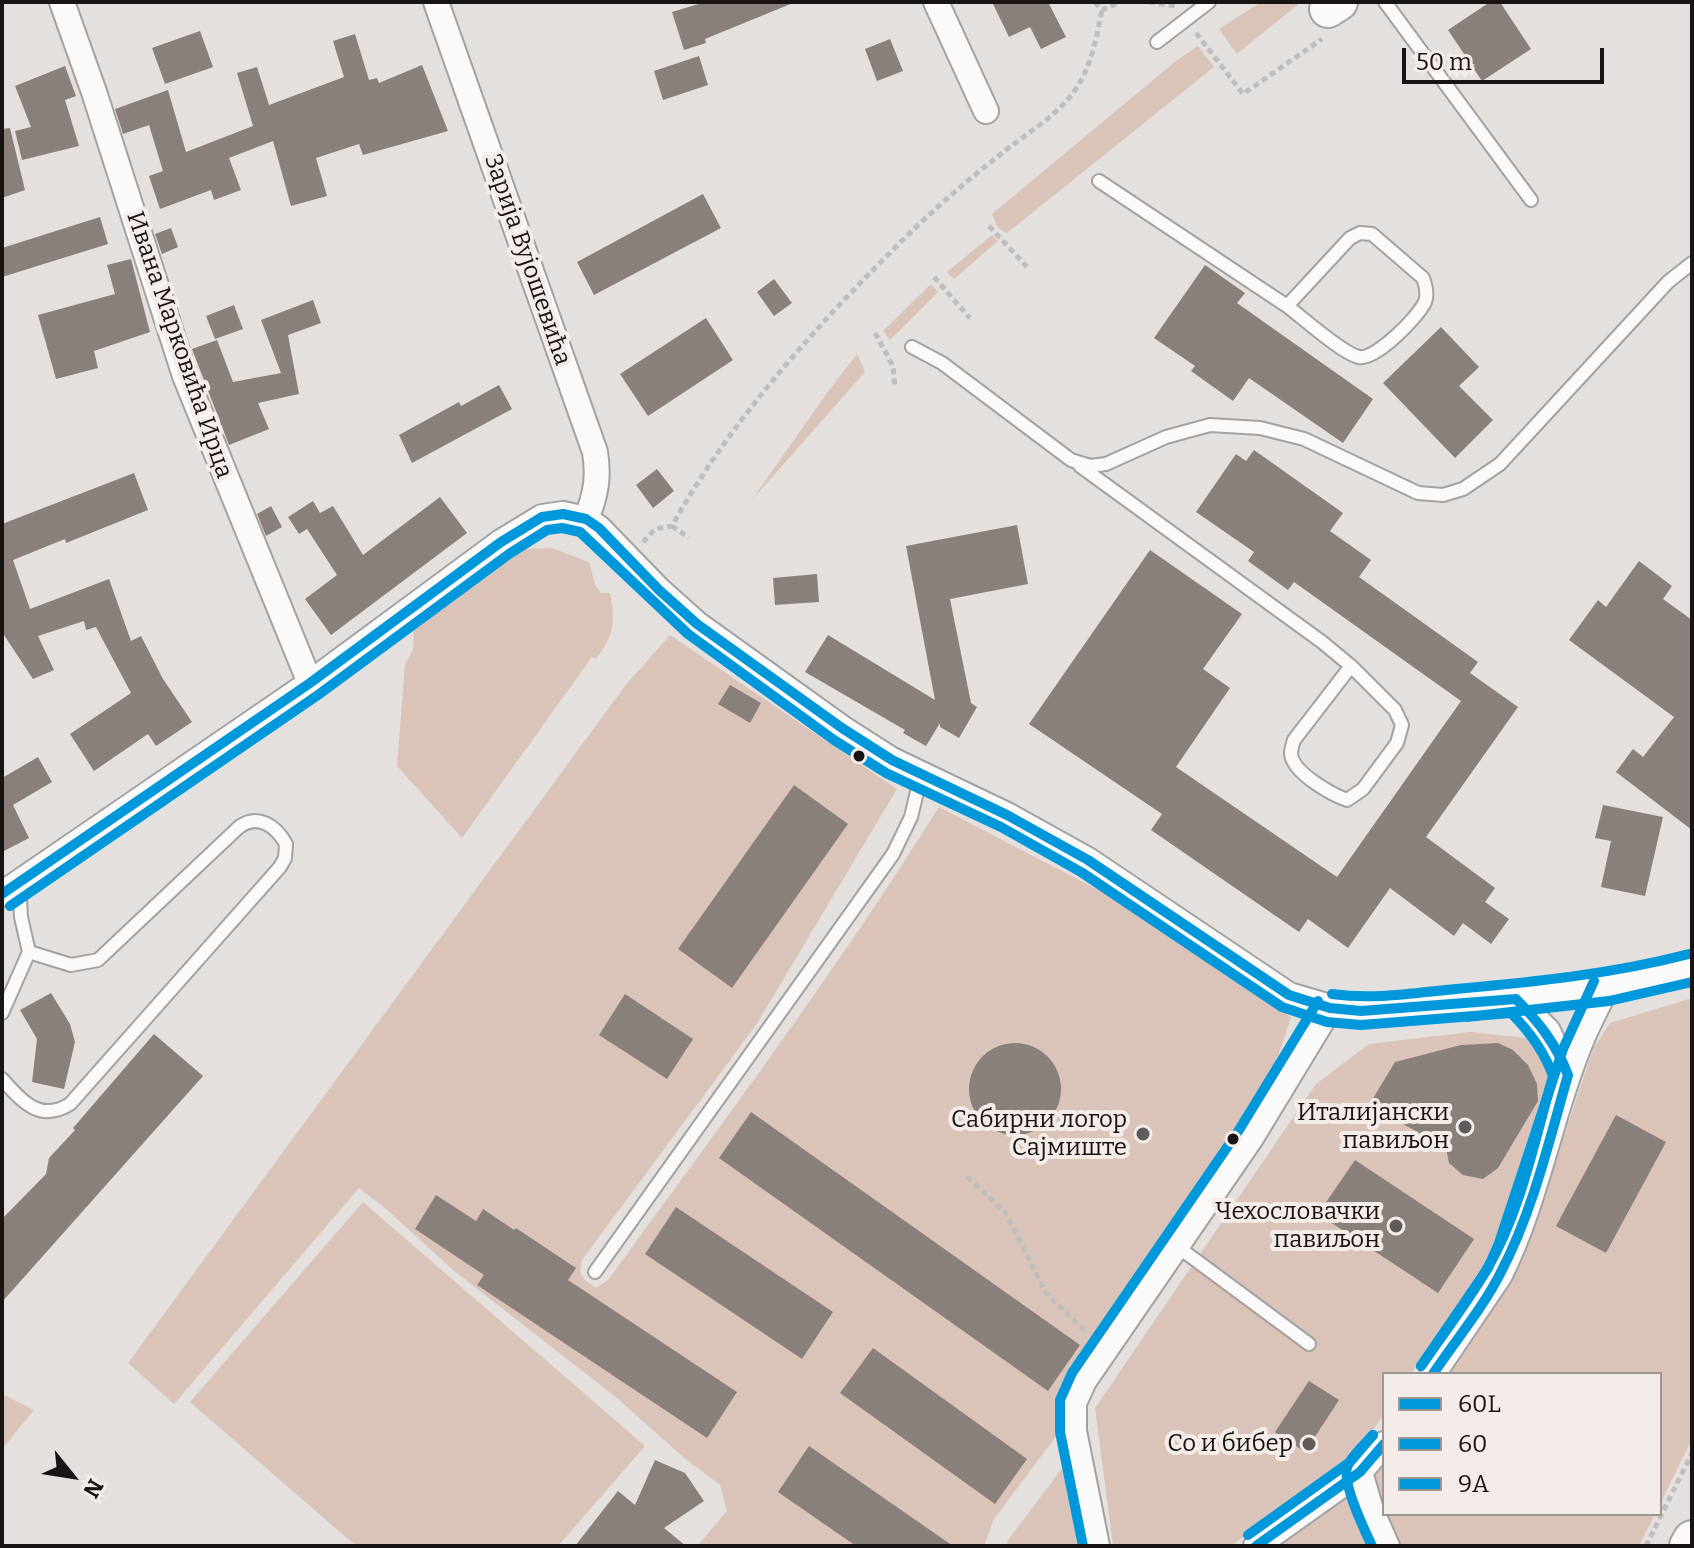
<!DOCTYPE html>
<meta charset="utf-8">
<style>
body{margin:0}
#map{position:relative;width:1694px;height:1548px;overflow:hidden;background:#e3e0de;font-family:Bitter,serif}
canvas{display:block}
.frame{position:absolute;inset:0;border:4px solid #171413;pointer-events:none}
.legend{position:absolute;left:1382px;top:1372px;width:280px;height:144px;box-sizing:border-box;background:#f3ece9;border:2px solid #9b9693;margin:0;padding:10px 14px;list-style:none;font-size:24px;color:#171413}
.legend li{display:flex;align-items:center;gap:16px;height:40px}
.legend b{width:40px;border:2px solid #9b9693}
.north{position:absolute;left:32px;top:1436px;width:80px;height:80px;-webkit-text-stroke:6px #f3ece9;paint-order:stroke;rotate:120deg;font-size:22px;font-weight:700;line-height:32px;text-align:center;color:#171413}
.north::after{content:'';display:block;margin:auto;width:28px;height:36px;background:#171413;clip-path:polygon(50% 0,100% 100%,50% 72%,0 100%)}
.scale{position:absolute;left:1402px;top:48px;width:202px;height:36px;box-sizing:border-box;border:4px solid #171413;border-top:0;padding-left:10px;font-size:24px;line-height:28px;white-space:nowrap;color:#171413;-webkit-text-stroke:6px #f3ece9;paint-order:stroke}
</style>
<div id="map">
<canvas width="1694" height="1548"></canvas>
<div class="frame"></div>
<ul class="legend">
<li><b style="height:10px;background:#0098da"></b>60L</li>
<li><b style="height:10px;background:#0098da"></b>60</li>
<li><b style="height:10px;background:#0098da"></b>9A</li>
</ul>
<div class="north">N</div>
<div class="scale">50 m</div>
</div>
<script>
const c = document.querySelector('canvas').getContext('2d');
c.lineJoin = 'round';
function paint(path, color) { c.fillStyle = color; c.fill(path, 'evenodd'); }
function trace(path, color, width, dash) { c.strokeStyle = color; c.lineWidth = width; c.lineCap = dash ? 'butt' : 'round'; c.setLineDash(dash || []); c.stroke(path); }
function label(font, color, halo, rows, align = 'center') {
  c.font = font + ' Bitter,serif'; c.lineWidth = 8; c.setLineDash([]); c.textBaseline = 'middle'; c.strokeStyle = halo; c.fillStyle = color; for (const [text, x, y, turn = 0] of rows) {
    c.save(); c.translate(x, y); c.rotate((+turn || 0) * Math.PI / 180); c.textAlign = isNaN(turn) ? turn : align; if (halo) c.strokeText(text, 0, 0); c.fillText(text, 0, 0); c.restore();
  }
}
paint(new Path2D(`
 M1261,2H1301L1237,54L1219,29Z
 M1198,46L1214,67L1007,233L998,228L992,214L1176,61Z
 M992,235L998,241L954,279L947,272Z
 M931,284L938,292L890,340L883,331Z
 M857,354L865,372L751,501L832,386Z
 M552,548L589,562L595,585L601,593H610C616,623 614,634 596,659L592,657L462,838L397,766L405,664L413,650L414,630L504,558L524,549Z
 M670,635L897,789L756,1025L582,1260L580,1272L585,1280L596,1288L608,1280C721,1125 837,970 939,807L1104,893L1291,1017L1271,1078L1066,1392L1060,1416L1063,1427L994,1519L984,1546H697L727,1511L720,1485L683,1457L617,1398L453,1270L385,1208L359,1188L174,1404L128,1363L625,686Z
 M1692,998V1439L1660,1504V1374H1449L1524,1254L1594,1047L1610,1023Z
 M1471,1032L1526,1038L1550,1073L1549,1116L1481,1271L1411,1374H1384V1414L1360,1450L1231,1546H1113L1095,1408L1316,1084L1369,1044Z
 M363,1202L645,1446L558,1546H356L190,1402Z
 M2,1394L34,1410L2,1449Z
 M1384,1463V1514H1655L1639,1546H1273Z
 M1063,1467L1082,1546H1007L1008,1540Z`), '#dac4ba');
paint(new Path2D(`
 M705,2H792L793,3L705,39L706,43L684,50L672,12Z
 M992,2H1048L1066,37L1041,49L1030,27L1009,37Z
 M1490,2H1500L1531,49L1482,81L1448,30Z
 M200,31L213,67L165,84L152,48Z
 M355,34L369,80L377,78L379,83L422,65L448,131L363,155L359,144L316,158L327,196L291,206L273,141L229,158L241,190L214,200L211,190L160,209L149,176L163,171L149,125L123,134L115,109L168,90L186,152L253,126L237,73L257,67L269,105L344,77L333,41Z
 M890,39L903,71L877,81L865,49Z
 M699,56L708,85L663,100L654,71Z
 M65,66L76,96L65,100L79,146L22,160L15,131L31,127L15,86Z
 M10,128L25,190L2,198V129Z
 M703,194L721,228L594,295L577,262Z
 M100,217L108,244L2,277V248Z
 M171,228L178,247L162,254L155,234Z
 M131,259L150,332L94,351L98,368L56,379L38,315L115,294L107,265Z
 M1205,265L1245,293L1237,303L1373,399L1343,443L1249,378L1233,401L1191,371L1195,366L1154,338Z
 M774,279L792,303L774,316L757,292Z
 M313,300L321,323L288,335L299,394L258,403L269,429L229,445L192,349L217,340L233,382L281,373L261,320Z
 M234,305L243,329L215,339L206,316Z
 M706,318L733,360L648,416L620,374Z
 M1441,327L1479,367L1459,386L1493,420L1455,458L1383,383Z
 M499,385L512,409L412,463L399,435L459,402L461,406Z
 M1254,450L1343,513L1330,531L1371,560L1359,577L1478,662L1470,673L1518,707L1426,837L1495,888L1485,902L1509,919L1491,944L1463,923L1454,936L1390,888L1348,948L1308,919L1299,932L1151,830L1162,814L1029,724L1150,550L1242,614L1203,669L1230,688L1176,767L1337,877L1461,701L1294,582L1288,590L1248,561L1254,552L1196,512L1236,454L1246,461Z
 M657,469L674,491L653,508L636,485Z
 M134,473L148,510L66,543L65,539L13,560L30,609L109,579L131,641L141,636L163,679L192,722L156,746L148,734L94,771L70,734L131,693L96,627L86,630L84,621L38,636L54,670L33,679L2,632V524Z
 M440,497L467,533L331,635L305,599L337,575L307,529L299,534L288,517L313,501L320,513L333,506L363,555Z
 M271,506L282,527L266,536L257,514Z
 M1017,525L1028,584L950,599L971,703L977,707L959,738L940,727V723L926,746L903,733L905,730L805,672L828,635L935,700L906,546Z
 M1639,561L1672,586L1663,599L1692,620V830L1616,772L1633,749L1643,757L1674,717L1569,640L1598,600L1606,607Z
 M817,574L819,602L775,605L773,578Z
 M730,685L761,703L750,723L718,704Z
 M38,757L52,782L13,805L29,838L2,852V778Z
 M794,785L848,824L732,988L678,949Z
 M1603,805L1663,817L1645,896L1601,887L1611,841L1595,838Z
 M51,993L70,1024L75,1042L64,1089L32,1082L37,1039L20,1010Z
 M625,994L693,1039L667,1079L599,1035Z
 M154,1034L203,1076L2,1302V1219L46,1174L49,1158L75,1130L73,1128Z
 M969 1089a46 46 0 1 1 92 0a46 46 0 1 1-92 0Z
 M1498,1043L1513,1050L1528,1065L1537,1084L1538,1101L1498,1168L1483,1179L1463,1175L1449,1163L1446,1148L1369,1105L1395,1062L1461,1045Z
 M751,1112L1080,1345L1048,1391L719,1158Z
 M1616,1115L1666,1142L1606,1253L1556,1226Z
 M1355,1160L1474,1239L1438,1293L1318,1214Z
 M436,1195L476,1221L483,1209L514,1230L516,1228L576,1268L568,1280L737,1392L707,1438L477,1285L484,1275L415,1229Z
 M676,1207L833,1312L802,1359L645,1254Z
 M873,1348L1027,1459L995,1504L840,1393Z
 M1309,1381L1339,1400L1305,1452L1275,1432Z
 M809,1446L953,1546H856L778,1492Z
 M655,1460L685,1473L704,1501L664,1528L686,1546H575L618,1491L635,1505Z`), '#89807b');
const service = new Path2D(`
 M1385,2L1531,200
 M1157,42L1209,2
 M1099,181L1287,306L1350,238L1360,233L1372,234L1423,278C1426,286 1428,294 1425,302C1418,317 1376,360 1359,357C1343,354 1303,318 1287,306
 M912,347L942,363L1071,460L1090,466L1106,464L1166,437L1210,425L1260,428L1304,439L1418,493L1443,495L1463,489L1500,464L1668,282L1692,263
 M1080,466L1322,642L1351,666L1294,740C1293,743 1291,751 1291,754C1293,773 1331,794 1347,800L1363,789L1397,743L1402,725L1395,710L1351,666
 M2,1013L29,952L21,917L20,898L25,879
 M2,1079C22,1101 39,1123 70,1104L280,867L285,858L286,844C276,826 258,813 239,827L98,960L71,965L29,952
 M1178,1247L1309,1344
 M595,1272L893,854L911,817L921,775`);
const minor = new Path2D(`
 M62,2L94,92L185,376L310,683
 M436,2L595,452C599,477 596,495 586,519
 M936,2L986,111
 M2,894L310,683L501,542L542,517L563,514L586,519L599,528L659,590L697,624L842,728L892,760L1007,815L1088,860L1289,995L1340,1010L1395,1009L1516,999L1607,987L1692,968
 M1516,999L1548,1031L1568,1075
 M1433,1374L1500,1275C1535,1204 1548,1127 1576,1054C1584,1031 1596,1009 1607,987
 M1360,1472L1371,1510L1387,1546
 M1097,1546L1074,1431V1403L1084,1381L1251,1138L1330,1008
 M1256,1546L1360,1472L1384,1444`);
const secondary = new Path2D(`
 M1328,9L1339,2
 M1688,1546L1692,1539`);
trace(service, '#a4a2a0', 16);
trace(minor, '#a4a2a0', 28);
trace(secondary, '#a4a2a0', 40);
trace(new Path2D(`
 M1095,2L1102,10L1120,2
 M1149,2L1176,6
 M1196,33L1243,94L1322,39
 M989,226L1027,267
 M934,277L970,318
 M875,333L893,366L895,388
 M672,526L689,538
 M643,542L655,529L672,526C732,417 825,316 914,229C943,201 974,175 1006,150C1029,132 1059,114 1075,90C1091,68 1097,36 1102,10
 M967,1177L1005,1212L1046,1293L1087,1333
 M1646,1546L1692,1453`), '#c0bebd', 5, [6, 4]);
trace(service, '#fbfafa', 12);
trace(minor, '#fbfafa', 24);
trace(secondary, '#fbfafa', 36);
trace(new Path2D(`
 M2,894L310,683L501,542L542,517L563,514L586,519L599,528L659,590L697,624L842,728L892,760L1007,815L1088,860L1289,995L1330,1008L1361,1011L1516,999C1539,1022 1556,1044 1568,1075C1549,1141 1533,1211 1501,1272C1483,1308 1455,1341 1433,1374
 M1256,1546L1360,1472L1384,1444`), '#0098da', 10);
trace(new Path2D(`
 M10,906L318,695L509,554L547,530L562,528L580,532L688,634L834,740L886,773L1001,827L1081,872L1282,1007L1327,1022L1361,1025L1511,1013C1530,1032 1544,1051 1553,1076C1535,1139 1521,1211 1487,1269C1468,1302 1443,1334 1421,1366
 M1467,1017L1609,1001L1692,982
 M1372,1546C1365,1531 1340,1480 1348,1465C1353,1454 1365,1444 1373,1435`), '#0098da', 10);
trace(new Path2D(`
 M1332,994C1374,1000 1414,993 1456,989C1534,982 1612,974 1689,954
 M1421,1366L1488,1268L1499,1243L1563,1049L1594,981
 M1248,1535L1350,1462L1373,1435
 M1083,1546L1060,1432V1400L1072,1373L1239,1130L1318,1001`), '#0098da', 10);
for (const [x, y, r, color] of [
 [859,756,7,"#171413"],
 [1465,1127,8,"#5e5b5a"],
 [1143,1134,8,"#5e5b5a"],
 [1233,1139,7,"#171413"],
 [1396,1226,8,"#5e5b5a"],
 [1309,1444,8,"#5e5b5a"]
]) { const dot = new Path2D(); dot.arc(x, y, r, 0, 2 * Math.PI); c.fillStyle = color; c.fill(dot); trace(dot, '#f3ece9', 3); }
label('24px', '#171413', '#f3ece9', [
 ["Зарија Вујошевића",527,260,71],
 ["Ивана Марковића Ирца",179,345,71]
]);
label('24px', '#171413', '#f3ece9', [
 ["Италијански",1449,1113],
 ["павиљон",1449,1141],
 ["Сабирни логор",1127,1120],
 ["Сајмиште",1127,1148],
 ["Чехословачки",1380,1212],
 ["павиљон",1380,1240],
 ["Со и бибер",1293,1444]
], 'right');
</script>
